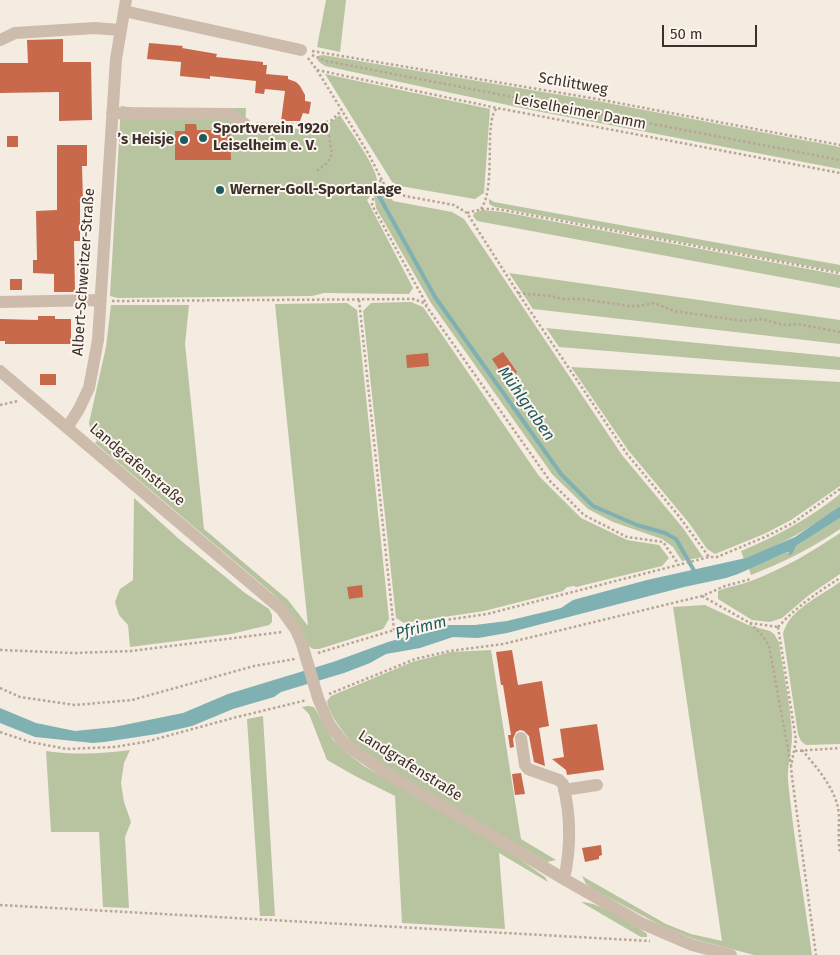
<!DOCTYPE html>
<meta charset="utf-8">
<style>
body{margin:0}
#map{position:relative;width:840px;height:955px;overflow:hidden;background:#f4ebe1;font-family:"Fira Sans",sans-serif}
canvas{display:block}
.scale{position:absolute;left:662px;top:25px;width:95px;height:22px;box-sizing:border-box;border:2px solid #3b302b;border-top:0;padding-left:6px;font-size:15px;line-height:18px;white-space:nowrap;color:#3b302b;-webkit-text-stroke:4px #fbf5ee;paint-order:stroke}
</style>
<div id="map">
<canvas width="840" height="955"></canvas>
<div class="scale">50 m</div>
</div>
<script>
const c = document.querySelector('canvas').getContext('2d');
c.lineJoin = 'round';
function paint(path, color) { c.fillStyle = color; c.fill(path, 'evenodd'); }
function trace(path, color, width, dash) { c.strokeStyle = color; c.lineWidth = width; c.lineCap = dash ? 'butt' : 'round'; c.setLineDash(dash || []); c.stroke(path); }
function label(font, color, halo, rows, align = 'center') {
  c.font = font + ' "Fira Sans",sans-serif'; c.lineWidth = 4; c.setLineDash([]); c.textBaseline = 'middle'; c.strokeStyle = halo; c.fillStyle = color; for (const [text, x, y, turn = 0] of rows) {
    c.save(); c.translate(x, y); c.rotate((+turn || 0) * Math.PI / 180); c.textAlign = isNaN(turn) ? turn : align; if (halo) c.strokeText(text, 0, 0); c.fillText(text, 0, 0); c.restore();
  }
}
paint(new Path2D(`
 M326,0H346L340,52L317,47Z
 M323,55L597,101L840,147V169L531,110L325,66L319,62L317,59L318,56Z
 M325,74L490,109L484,193L475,199L394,185Z
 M121,106L143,109L246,108L245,130L323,128L340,115C348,128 376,166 377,180C377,187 372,195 367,200L413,288L409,294L324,293L312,296L118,298L110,296Z
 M379,187L385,188L393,201L452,212L464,219L622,455L683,528L703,557L682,561L673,547L662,539L613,522L588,509L552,474L431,303L376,208L374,194Z
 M489,199L494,202L840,265V272L495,207L489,204Z
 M482,210L503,212L840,275V288L477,221L473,216L474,213Z
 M509,273L840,320V344L533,309Z
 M411,302L423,307L539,476L581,518L627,540L659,545L669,558L662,566L576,587L574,586L567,587L563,591L484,611L404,623L396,618L363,311L371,303Z
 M347,303L357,310L389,619L383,629L319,649H313L307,645L281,602L272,593L95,443L97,441L91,433L89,423L106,347L111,305H189L185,344L204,529L288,600L308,626L275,304Z
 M546,328L840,357V370L559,347Z
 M571,367L840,382V486L791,520L764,534L715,554L707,549L689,523L628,450Z
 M840,494V506C809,529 781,545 744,559L741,551C777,536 810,518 840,494Z
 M134,498L179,539L245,593L269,609L272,615V622L269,625L231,634L130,647L128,625L119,615L115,602L120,589L133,580Z
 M840,518V529C812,548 782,563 751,575L749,569L750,568L789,551L788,555L796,546Z
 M840,533V574L809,595L782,618L770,622L752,620L718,599V591C728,587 740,585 751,581C783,569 812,552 840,533Z
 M840,582V744L806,745L801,741L798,734L783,634C789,609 821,596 840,582Z
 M705,605L748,625L770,631L774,634L779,642C783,673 791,705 792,736C792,751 787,766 788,781C794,840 804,897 812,955H754L694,939L660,925L593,889L586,884L582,876L666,924L691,934L722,941L673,607Z
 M491,650L521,839L556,860L547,862L387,768L350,741L334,719L328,706L327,701L331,696L412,662L451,652Z
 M308,706L314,707L333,740L347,753L364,766L512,854L545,877L548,882L499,853L505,929L402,923L395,796L357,777L327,760L309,714L302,707Z
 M263,716L275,916H260L247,719Z
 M130,750L124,763L121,783L124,802L131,822L125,837L129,908L103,907L99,832H51L46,751C74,755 102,754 130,750Z
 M581,902C602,903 624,920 643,931L647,934V937H641Z`), '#b8c4a0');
paint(new Path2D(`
 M840,506V518L796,546L792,554L788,556L789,552H787L738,574L726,578L684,587L507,633L478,638L453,637L420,648L386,654L370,663L344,673L281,692L274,697L233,709L192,726L157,734L104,742L93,743L35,737L0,723V708L36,723L75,731L114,727L183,713L228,694L333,662L388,642L448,625H475L507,621L561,608L573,600L647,580L746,558L795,537Z`), '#7fb0b2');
trace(new Path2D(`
 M379,196L435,297L561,474L593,506L637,525L665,533L676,539L696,574`), '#7fb0b2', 4);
paint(new Path2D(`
 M63,39V62H91L92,120L59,121V92L0,93V63H28L27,40Z
 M149,43L172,45L183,46L182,48L217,54L216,57L263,62V65H267L266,74L288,76V79L296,82L300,86L305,95V101L311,102L309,114L303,113L300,121H281L285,91L265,89L264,94L255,93L256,81L210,76V79L180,76L181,62L147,59Z
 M185,124H196L197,130H230L231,160H175V131H185Z
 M7,136H18V147H7Z
 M57,145H87V166H82L83,201H80V241H74L75,292H54V274L33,273V260H37L36,211L57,210Z
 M10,279H22V290H10Z
 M38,316H55V319H71V344H5V341H0V319L38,320Z
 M503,352L517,372L506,380L492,359Z
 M428,353L429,366L407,368L406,355Z
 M40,374H56V385H40Z
 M362,585L363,597L349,599L347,587Z
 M512,650L518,685L542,681L549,726L539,728L545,766L534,762L529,736L524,731L520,730L516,732L513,739L514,747L510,748L508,735H511L503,685H501L496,652Z
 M597,724L604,770L567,775L566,770L552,759L564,757L560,729Z
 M521,773L525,794L515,795L512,774Z
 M601,845L602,855L599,856V859L585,862L582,848Z`), '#c8694b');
trace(new Path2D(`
 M312,51L597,99L840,145
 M312,55L326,61L840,160
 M308,58L317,70L368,153L385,186L393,192L405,196L454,205L467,213L518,293L627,454L678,515L709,557
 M317,70L497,108L840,173
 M256,124H321L332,120L342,110
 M317,171L328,162L332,154L327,123
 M381,180L375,189L372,205L427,305
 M481,209C497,186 483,121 497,108
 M467,213C479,209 490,208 503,210L840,273
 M518,293L551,296L563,299H582L629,306H640L654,303L674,311L743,321L761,319L785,325L798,324L840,332
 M359,300L394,630
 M112,301L413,299L422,302L427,307L550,481L584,515L627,537L663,542L679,565
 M0,405L18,401
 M702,596L750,623L778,627
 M750,623L763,636L769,646L791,765
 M778,627L796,740L791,767L792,777L816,955
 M778,627C796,607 818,592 840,578
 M0,650L74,653L131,651L282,632
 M318,653L411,625L487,614L709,557H717L765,537L793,523L840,489
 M0,688L20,697L75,705L132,700L254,666L295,659
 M329,694L415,659L450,651L503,644L702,596L725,586L751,579
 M0,732L30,742L67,749L114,747L145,742L233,718L307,700
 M802,750C817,768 838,791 839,816C839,828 838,840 840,852
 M795,751L840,748
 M0,905L650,941`), '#b9a596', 2.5, [2.5, 2.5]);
trace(new Path2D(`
 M124,11L301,50
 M0,40L15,33L95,28L120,30
 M112,113L229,114L245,124
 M0,302L100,300
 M0,371L281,609L296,630L302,644L318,698L329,724L343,742L349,747L386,773L564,879L641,923L692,945L731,955
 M67,428L79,409L89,388L98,340L116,59L126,0
 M521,738L525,765L528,769L559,780L563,784C571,816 571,848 564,879
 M564,790L597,785`), '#cdbbac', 12);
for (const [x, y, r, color] of [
 [203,138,5,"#1f5a5e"],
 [184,140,5,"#1f5a5e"],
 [220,190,5,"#1f5a5e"]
]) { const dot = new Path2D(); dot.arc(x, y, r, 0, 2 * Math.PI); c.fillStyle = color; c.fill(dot); trace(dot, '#fbf5ee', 2); }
label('15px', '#3b302b', '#fbf5ee', [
 ["Schlittweg",573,84,10],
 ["Leiselheimer Damm",580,112,11],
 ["Albert-Schweitzer-Straße",84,272,-86],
 ["Landgrafenstraße",137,465,40],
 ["Landgrafenstraße",410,766,32]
]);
label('bold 15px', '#3b302b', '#fbf5ee', [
 ["Sportverein 1920",213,129],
 ["Leiselheim e. V.",213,146],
 ["’s Heisje",174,140,"right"],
 ["Werner-Goll-Sportanlage",230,190]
], 'left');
label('italic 16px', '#1f5a5e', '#fbf5ee', [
 ["Mühlgraben",526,404,55],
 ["Pfrimm",421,628,-14]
]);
</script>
